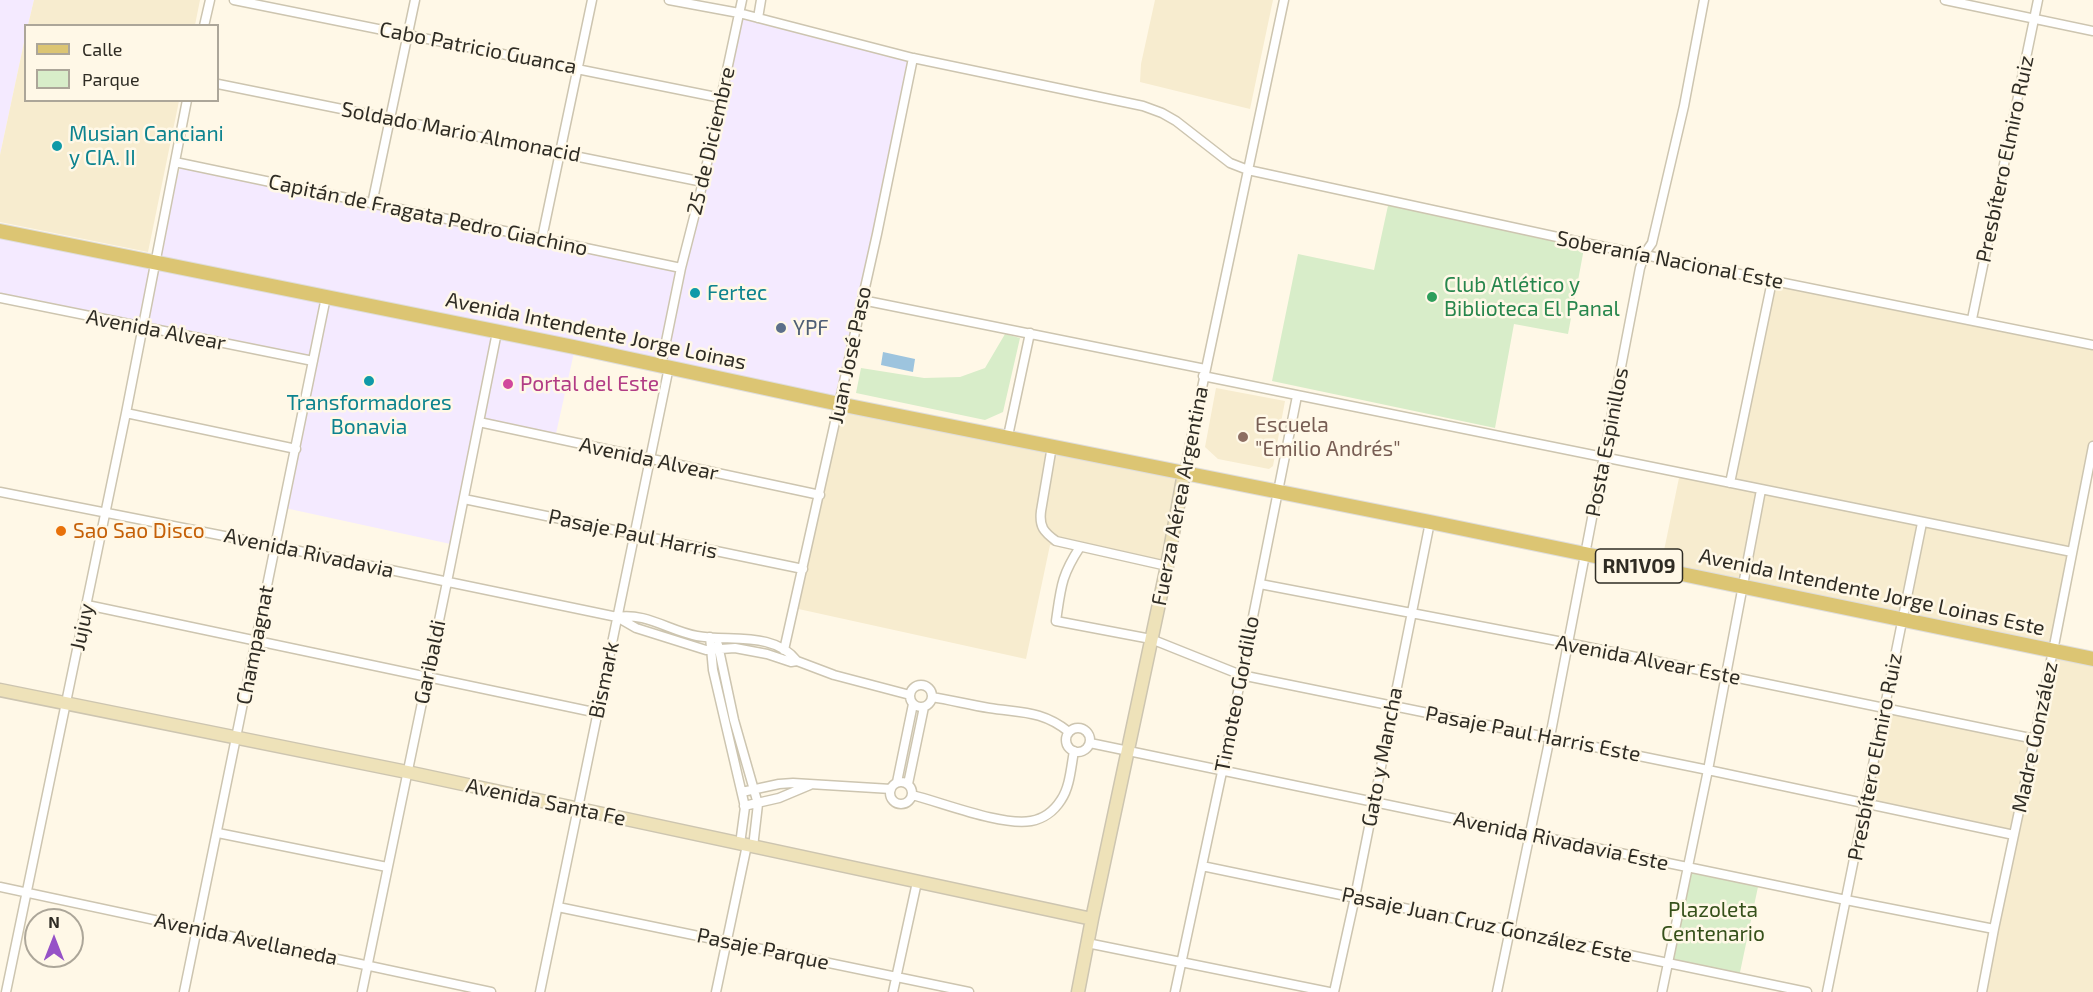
<!DOCTYPE html>
<meta charset="utf-8">
<style>
body{margin:0}
#map{position:relative;width:2093px;height:992px;overflow:hidden;background:#fff8e7;font-family:"Exo 2",sans-serif}
canvas{display:block}
.legend{position:absolute;left:24px;top:24px;width:195px;height:78px;box-sizing:border-box;background:#fff8e7;border:2px solid #aca699;margin:0;padding:8px 10px;list-style:none;font-size:18px;color:#2f2c24}
.legend li{display:flex;align-items:center;gap:12px;height:30px}
.legend b{width:30px;border:2px solid #aca699}
.north{position:absolute;left:24px;top:908px;width:60px;height:60px;box-sizing:border-box;background:#fff8e7;border:2px solid #aca699;border-radius:50%;rotate:0deg;font-size:16px;font-weight:700;line-height:24px;text-align:center;color:#2f2c24}
.north::after{content:'';display:block;margin:auto;width:21px;height:27px;background:#9652c7;clip-path:polygon(50% 0,100% 100%,50% 72%,0 100%)}
</style>
<div id="map">
<canvas width="2093" height="992"></canvas>
<ul class="legend">
<li><b style="height:8px;background:#dcc573"></b>Calle</li>
<li><b style="height:16px;background:#d8edc9"></b>Parque</li>
</ul>
<div class="north">N</div>
</div>
<script>
const c = document.querySelector('canvas').getContext('2d');
c.lineJoin = 'round';
function paint(path, color) { c.fillStyle = color; c.fill(path, 'evenodd'); }
function trace(path, color, width, dash) { c.strokeStyle = color; c.lineWidth = width; c.lineCap = dash ? 'butt' : 'round'; c.setLineDash(dash || []); c.stroke(path); }
function label(font, color, halo, rows, align = 'center') {
  c.font = font + ' "Exo 2",sans-serif'; c.lineWidth = 5; c.setLineDash([]); c.textBaseline = 'middle'; c.strokeStyle = halo; c.fillStyle = color; for (const [text, x, y, turn = 0] of rows) {
    c.save(); c.translate(x, y); c.rotate((+turn || 0) * Math.PI / 180); c.textAlign = isNaN(turn) ? turn : align; if (halo) c.strokeText(text, 0, 0); c.fillText(text, 0, 0); c.restore();
  }
}
paint(new Path2D(`
 M0,0H34L28,25L26,26L25,38L0,155Z
 M739,13L913,58L839,404L575,348L555,438L479,422L455,545L285,508L313,361L0,298V231L156,262L181,164L681,268Z`), '#f4eaff');
paint(new Path2D(`
 M34,0H200L195,25H28Z
 M1155,0H1273L1250,109L1140,82L1141,64Z
 M25,38L26,100L179,101L148,252L0,222V155Z
 M1772,281L2093,345V446L2053,651L2093,659V992H1982L2014,836L1866,804L1886,707L2035,739L2053,651L1660,570L1680,473L1730,483Z
 M1216,388L1285,401L1273,466L1269,469L1218,459L1205,447Z
 M839,404L1184,473L1167,566L1080,547L1050,545L1026,659L794,608Z`), '#f7eccf');
paint(new Path2D(`
 M1389,201L1585,243L1568,334L1514,324L1495,428L1272,381L1298,254L1374,270Z
 M1005,334L1020,338L1003,412L985,420L856,393L861,368L924,378L960,377L985,368Z
 M1688,867L1759,882L1739,977L1668,963Z`), '#d8edc9');
paint(new Path2D(`
 M883,352L915,359L913,372L881,365Z`), '#9dc4de');
const street = new Path2D(`
 M234,0L721,98
 M669,0L739,13L913,58L1143,106L1162,113L1176,121L1230,163L1248,170L1585,243L2093,345
 M1945,0L2093,31
 M758,18L761,0
 M204,26L210,0
 M218,84L703,182
 M175,162L681,268
 M372,204L415,0
 M542,238L592,0
 M0,298L313,361
 M862,300L1205,369
 M1972,319L2038,0
 M661,366L681,268L703,182L742,0
 M1203,376L2072,552
 M126,413L296,449
 M479,422L820,495
 M1008,436L1030,333
 M1052,446L1041,511C1039,527 1044,532 1056,541L1167,566
 M1184,473L1284,0
 M1730,483L1772,281
 M0,492L275,546L617,617C645,612 670,631 697,636C729,642 774,631 797,661
 M464,499L803,569
 M1080,547C1061,576 1061,587 1056,621L1151,639L1241,675L1708,770L2014,835
 M1260,584L1568,643L2035,739
 M87,605L598,713
 M617,617L636,628L706,650L735,648L767,654L791,662L797,661L834,675L910,695
 M710,637L713,670L745,807L740,844
 M718,645L734,720L758,804L753,847
 M784,650L877,234L913,58
 M910 696a11 11 0 1 1 22 0a11 11 0 1 1-22 0Z
 M932,697C951,700 970,705 989,708C1020,713 1042,710 1069,732
 M1066 740a12 12 0 1 1 24 0a12 12 0 1 1-24 0Z
 M1090,743L1846,900L1994,929
 M890 793a11 11 0 1 1 22 0a11 11 0 1 1-22 0Z
 M897,782L913,704
 M908,784L924,707
 M742,792L779,784L793,783L891,789
 M912,795C944,803 1001,826 1031,821C1043,819 1054,811 1061,800C1070,787 1071,767 1074,751
 M744,806L779,798L810,785
 M218,833L387,867
 M1202,866L1807,992
 M0,887L491,992
 M558,907L969,992
 M1087,943L1329,992
 M6,992L126,413L187,100
 M184,992C233,761 279,529 326,297
 M362,992L447,582L497,332
 M540,992L669,367
 M716,992L747,845
 M893,992L917,882
 M1175,992L1222,772L1297,396
 M1334,992L1355,897L1430,522
 M1497,992L1550,737L1640,268L1645,253L1652,243L1684,106L1704,0
 M1662,992L1708,770L1761,490
 M1827,992L1922,523
 M1982,992L1994,929L2053,651L2093,446`);
const secondary = new Path2D(`
 M0,690L407,772L1092,919
 M1078,992L1092,919L1167,566L1184,473`);
const primary = new Path2D(`
 M0,231L574,347L839,404L1430,522L2093,659`);
trace(street, '#cdc5b0', 11);
trace(secondary, '#cdc5b0', 15);
trace(primary, '#dedddc', 16);
trace(street, '#fff', 8);
trace(secondary, '#eee2b9', 12);
trace(primary, '#dcc573', 14);
for (const [x, y, r, color] of [
 [57,146,6,"#0f9aa8"],
 [695,293,6,"#0f9aa8"],
 [1432,297,6,"#2e9e5b"],
 [781,328,6,"#5c6f8a"],
 [369,381,6,"#0f9aa8"],
 [508,384,6,"#d1479c"],
 [1243,437,6,"#8d6e63"],
 [61,531,6,"#e8710a"]
]) { const dot = new Path2D(); dot.arc(x, y, r, 0, 2 * Math.PI); c.fillStyle = color; c.fill(dot); trace(dot, '#fff8e7', 2); }
for (const [x, y, w] of [
 [1639,566,87]
]) { const box = new Path2D(); box.roundRect(x - w / 2, y - 17, w, 34, 4.5); c.fillStyle = '#fff8e7'; c.fill(box); trace(box, '#2f2c24', 1.5); }
label('bold 20px', '#2f2c24', null, [
 ["RN1V09",1639,566]
]);
label('21px', '#2f2c24', '#fff8e7', [
 ["Cabo Patricio Guanca",478,48,11],
 ["Soldado Mario Almonacid",461,132,11],
 ["25 de Diciembre",711,141,-77],
 ["Presbítero Elmiro Ruiz",2005,159,-78],
 ["Capitán de Fragata Pedro Giachino",428,215,12],
 ["Soberanía Nacional Este",1670,260,11],
 ["Avenida Alvear",156,330,11],
 ["Avenida Intendente Jorge Loinas",596,331,12],
 ["Juan José Paso",850,355,-78],
 ["Posta Espinillos",1607,442,-79],
 ["Avenida Alvear",649,459,12],
 ["Fuerza Aérea Argentina",1180,496,-79],
 ["Pasaje Paul Harris",633,534,12],
 ["Avenida Rivadavia",309,553,12],
 ["Avenida Intendente Jorge Loinas Este",1872,592,12],
 ["Jujuy",82,627,-78],
 ["Champagnat",255,645,-79],
 ["Avenida Alvear Este",1648,660,11],
 ["Garibaldi",430,662,-78],
 ["Bismark",604,680,-78],
 ["Timoteo Gordillo",1237,694,-79],
 ["Pasaje Paul Harris Este",1533,734,11],
 ["Madre González",2035,737,-78],
 ["Gato y Mancha",1382,757,-79],
 ["Presbítero Elmiro Ruiz",1875,757,-79],
 ["Avenida Santa Fe",546,802,12],
 ["Avenida Rivadavia Este",1561,841,12],
 ["Pasaje Juan Cruz González Este",1487,925,12],
 ["Avenida Avellaneda",246,939,12],
 ["Pasaje Parque",763,949,12]
]);
label('21px', '#0d838f', '#fff8e7', [
 ["Musian Canciani",69,134],
 ["y CIA. II",69,158],
 ["Fertec",707,293],
 ["Transformadores",369,403,"center"],
 ["Bonavia",369,427,"center"]
], 'left');
label('21px', '#27864d', '#fff8e7', [
 ["Club Atlético y",1444,285],
 ["Biblioteca El Panal",1444,309]
], 'left');
label('21px', '#4e5e75', '#fff8e7', [
 ["YPF",793,328]
], 'left');
label('21px', '#b23c85', '#fff8e7', [
 ["Portal del Este",520,384]
], 'left');
label('21px', '#785e54', '#fff8e7', [
 ["Escuela",1255,425],
 ["\"Emilio Andrés\"",1255,449]
], 'left');
label('21px', '#c56008', '#fff8e7', [
 ["Sao Sao Disco",73,531]
], 'left');
label('21px', '#36511b', '#fff8e7', [
 ["Plazoleta",1713,910],
 ["Centenario",1713,934]
]);
</script>
